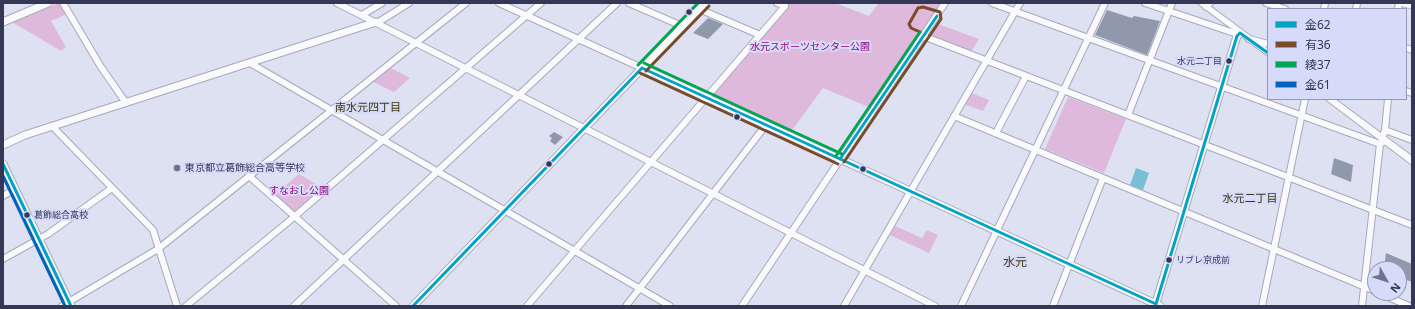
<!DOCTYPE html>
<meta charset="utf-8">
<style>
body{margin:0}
#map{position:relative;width:1415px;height:309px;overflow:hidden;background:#dee1f1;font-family:"Noto Sans","Noto Sans JP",sans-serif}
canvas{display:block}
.frame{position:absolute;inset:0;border:4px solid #343755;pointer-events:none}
.legend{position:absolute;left:1267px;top:8px;width:140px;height:92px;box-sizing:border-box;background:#d6dbf9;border:1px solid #9599b7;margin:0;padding:5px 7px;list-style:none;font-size:12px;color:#343755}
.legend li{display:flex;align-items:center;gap:8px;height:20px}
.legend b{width:20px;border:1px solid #9599b7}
.north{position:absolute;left:1367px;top:261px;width:40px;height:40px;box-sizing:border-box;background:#d6dbf9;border:1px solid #9599b7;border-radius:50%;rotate:129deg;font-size:11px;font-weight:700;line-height:16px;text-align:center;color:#343755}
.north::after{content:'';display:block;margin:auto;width:14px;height:18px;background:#70728c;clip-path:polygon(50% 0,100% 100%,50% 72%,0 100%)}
</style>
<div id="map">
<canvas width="1415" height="309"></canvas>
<div class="frame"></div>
<ul class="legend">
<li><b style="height:5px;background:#03a3c8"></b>金62</li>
<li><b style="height:5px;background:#7a4b2a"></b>有36</li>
<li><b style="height:5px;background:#00a651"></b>綾37</li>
<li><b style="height:5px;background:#0065bd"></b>金61</li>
</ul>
<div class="north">N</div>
</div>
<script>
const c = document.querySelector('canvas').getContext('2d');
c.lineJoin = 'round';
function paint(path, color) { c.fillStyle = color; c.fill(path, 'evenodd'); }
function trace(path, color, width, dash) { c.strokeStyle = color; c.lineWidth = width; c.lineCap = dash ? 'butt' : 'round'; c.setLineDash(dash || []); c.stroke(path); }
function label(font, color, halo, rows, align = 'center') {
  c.font = font + ' "Noto Sans","Noto Sans JP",sans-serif'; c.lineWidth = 4; c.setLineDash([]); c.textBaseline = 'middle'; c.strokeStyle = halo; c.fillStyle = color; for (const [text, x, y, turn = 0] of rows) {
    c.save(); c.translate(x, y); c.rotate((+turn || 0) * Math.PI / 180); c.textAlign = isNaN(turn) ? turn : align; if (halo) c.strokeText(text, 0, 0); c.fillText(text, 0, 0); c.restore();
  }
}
paint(new Path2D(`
 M59,3H61L67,14L51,21L66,47L61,51L12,22Z
 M781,3H835L869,16L879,3H942L871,108L823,88L790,133L711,96L788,6Z
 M938,24L979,39L971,52L930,35Z
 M389,67L410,78L394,92L371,81Z
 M971,93L989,100L983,111L964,104Z
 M1068,97L1126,119L1104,173L1045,149Z
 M299,174L323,188L294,214L274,195Z
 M895,226L922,238L927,230L938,235L929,253L890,235Z`), '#dfb9dc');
paint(new Path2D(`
 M1136,168L1149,173L1143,190L1130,185Z`), '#77bfd6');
paint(new Path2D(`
 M1107,10L1132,18L1134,16L1160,21L1147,55L1095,35Z
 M708,18L723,24L708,39L693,33Z
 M554,132L563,137L555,145L550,141L552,138L549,136Z
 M1334,158L1353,165L1351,182L1331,174Z
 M1386,253L1412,264V282L1399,277V269H1384Z`), '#9099ac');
const minor = new Path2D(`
 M63,3L101,67L126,103
 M337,3L935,306
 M499,3L642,68
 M629,3L682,26
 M992,3L1380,144L1385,141
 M1145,3L1237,34
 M1266,3L1285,9
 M1206,7L1210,3
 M699,9L760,35
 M1324,9L1325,3
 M1356,9L1357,3
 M1398,9L1399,3
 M362,15L382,3
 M377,23L409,3
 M923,36L1412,225
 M1249,39L1268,44
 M1406,48L1412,50
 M250,63L670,306
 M1406,91L1412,93
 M1128,115L1172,3
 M954,116L1375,291
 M52,126L153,230L177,306
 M1385,130L1412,140
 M996,133L1026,76
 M1382,139L1385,130L1388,99
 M249,176L396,306
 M3,196L15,189
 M3,259L48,234L112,188
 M1379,293L1409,306
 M62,306L158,249L466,3
 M186,306L294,217L541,3
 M294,306L617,3
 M527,306L785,6L777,3
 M626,306L766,125
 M742,306L945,3
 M844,306L1020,3
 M961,306L1105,3
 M1053,306L1103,178
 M1262,306L1305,99
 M1362,306L1380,144`);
const tertiary = new Path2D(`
 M1404,3L1412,5
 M3,22L48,3
 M642,68L1160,306
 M3,145L25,135L376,22
 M3,164L71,306
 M413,306L705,3
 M1155,306L1237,36L1240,33`);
const primary = new Path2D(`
 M1197,3H1206L1268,49V56Z
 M1325,99H1335L1412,156V165Z`);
trace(minor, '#a6a9bd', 8);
trace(tertiary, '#a6a9bd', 9);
trace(primary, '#a6a9bd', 2);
trace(minor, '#fafafd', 6);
trace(tertiary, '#fafafd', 7);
paint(primary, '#fafafd');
trace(new Path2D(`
 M1240,33L1268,53
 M642,68L1156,304
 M840,159L937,16
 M3,164L71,306
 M1156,304L1237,36L1240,33
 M413,306L642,68`), '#03a3c8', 3);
trace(new Path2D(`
 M646,71L709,6
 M640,73L838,164
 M844,162L941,19L940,12L923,7L918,8L909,24L911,28L920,32`), '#7a4b2a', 3);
trace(new Path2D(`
 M644,63L842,154
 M638,65L698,3
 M836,156L920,32`), '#00a651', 3);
trace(new Path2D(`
 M3,176L65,306`), '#0065bd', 3);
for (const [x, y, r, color] of [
 [689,12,3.5,"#343755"],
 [1229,61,3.5,"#343755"],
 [737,117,3.5,"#343755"],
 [549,164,3.5,"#343755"],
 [177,168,4,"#70728c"],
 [863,169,3.5,"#343755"],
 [27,215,3.5,"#343755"],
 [1169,260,3.5,"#343755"]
]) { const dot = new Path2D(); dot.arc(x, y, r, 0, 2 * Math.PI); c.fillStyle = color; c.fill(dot); trace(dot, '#d6dbf9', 1.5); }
label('9px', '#343755', '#d6dbf9', [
 ["水元二丁目",1222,61,"right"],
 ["葛飾総合高校",34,215],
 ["リブレ京成前",1176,260]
], 'left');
label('10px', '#95047c', '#d6dbf9', [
 ["水元スポーツセンター公園",810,47],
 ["すなおし公園",299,191]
]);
label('10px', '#343755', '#d6dbf9', [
 ["東京都立葛飾総合高等学校",185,168]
], 'left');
label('11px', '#41390f', '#d6dbf9', [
 ["南水元四丁目",368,108],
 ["水元二丁目",1250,199]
]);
label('12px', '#41390f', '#d6dbf9', [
 ["水元",1015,263]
]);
</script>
